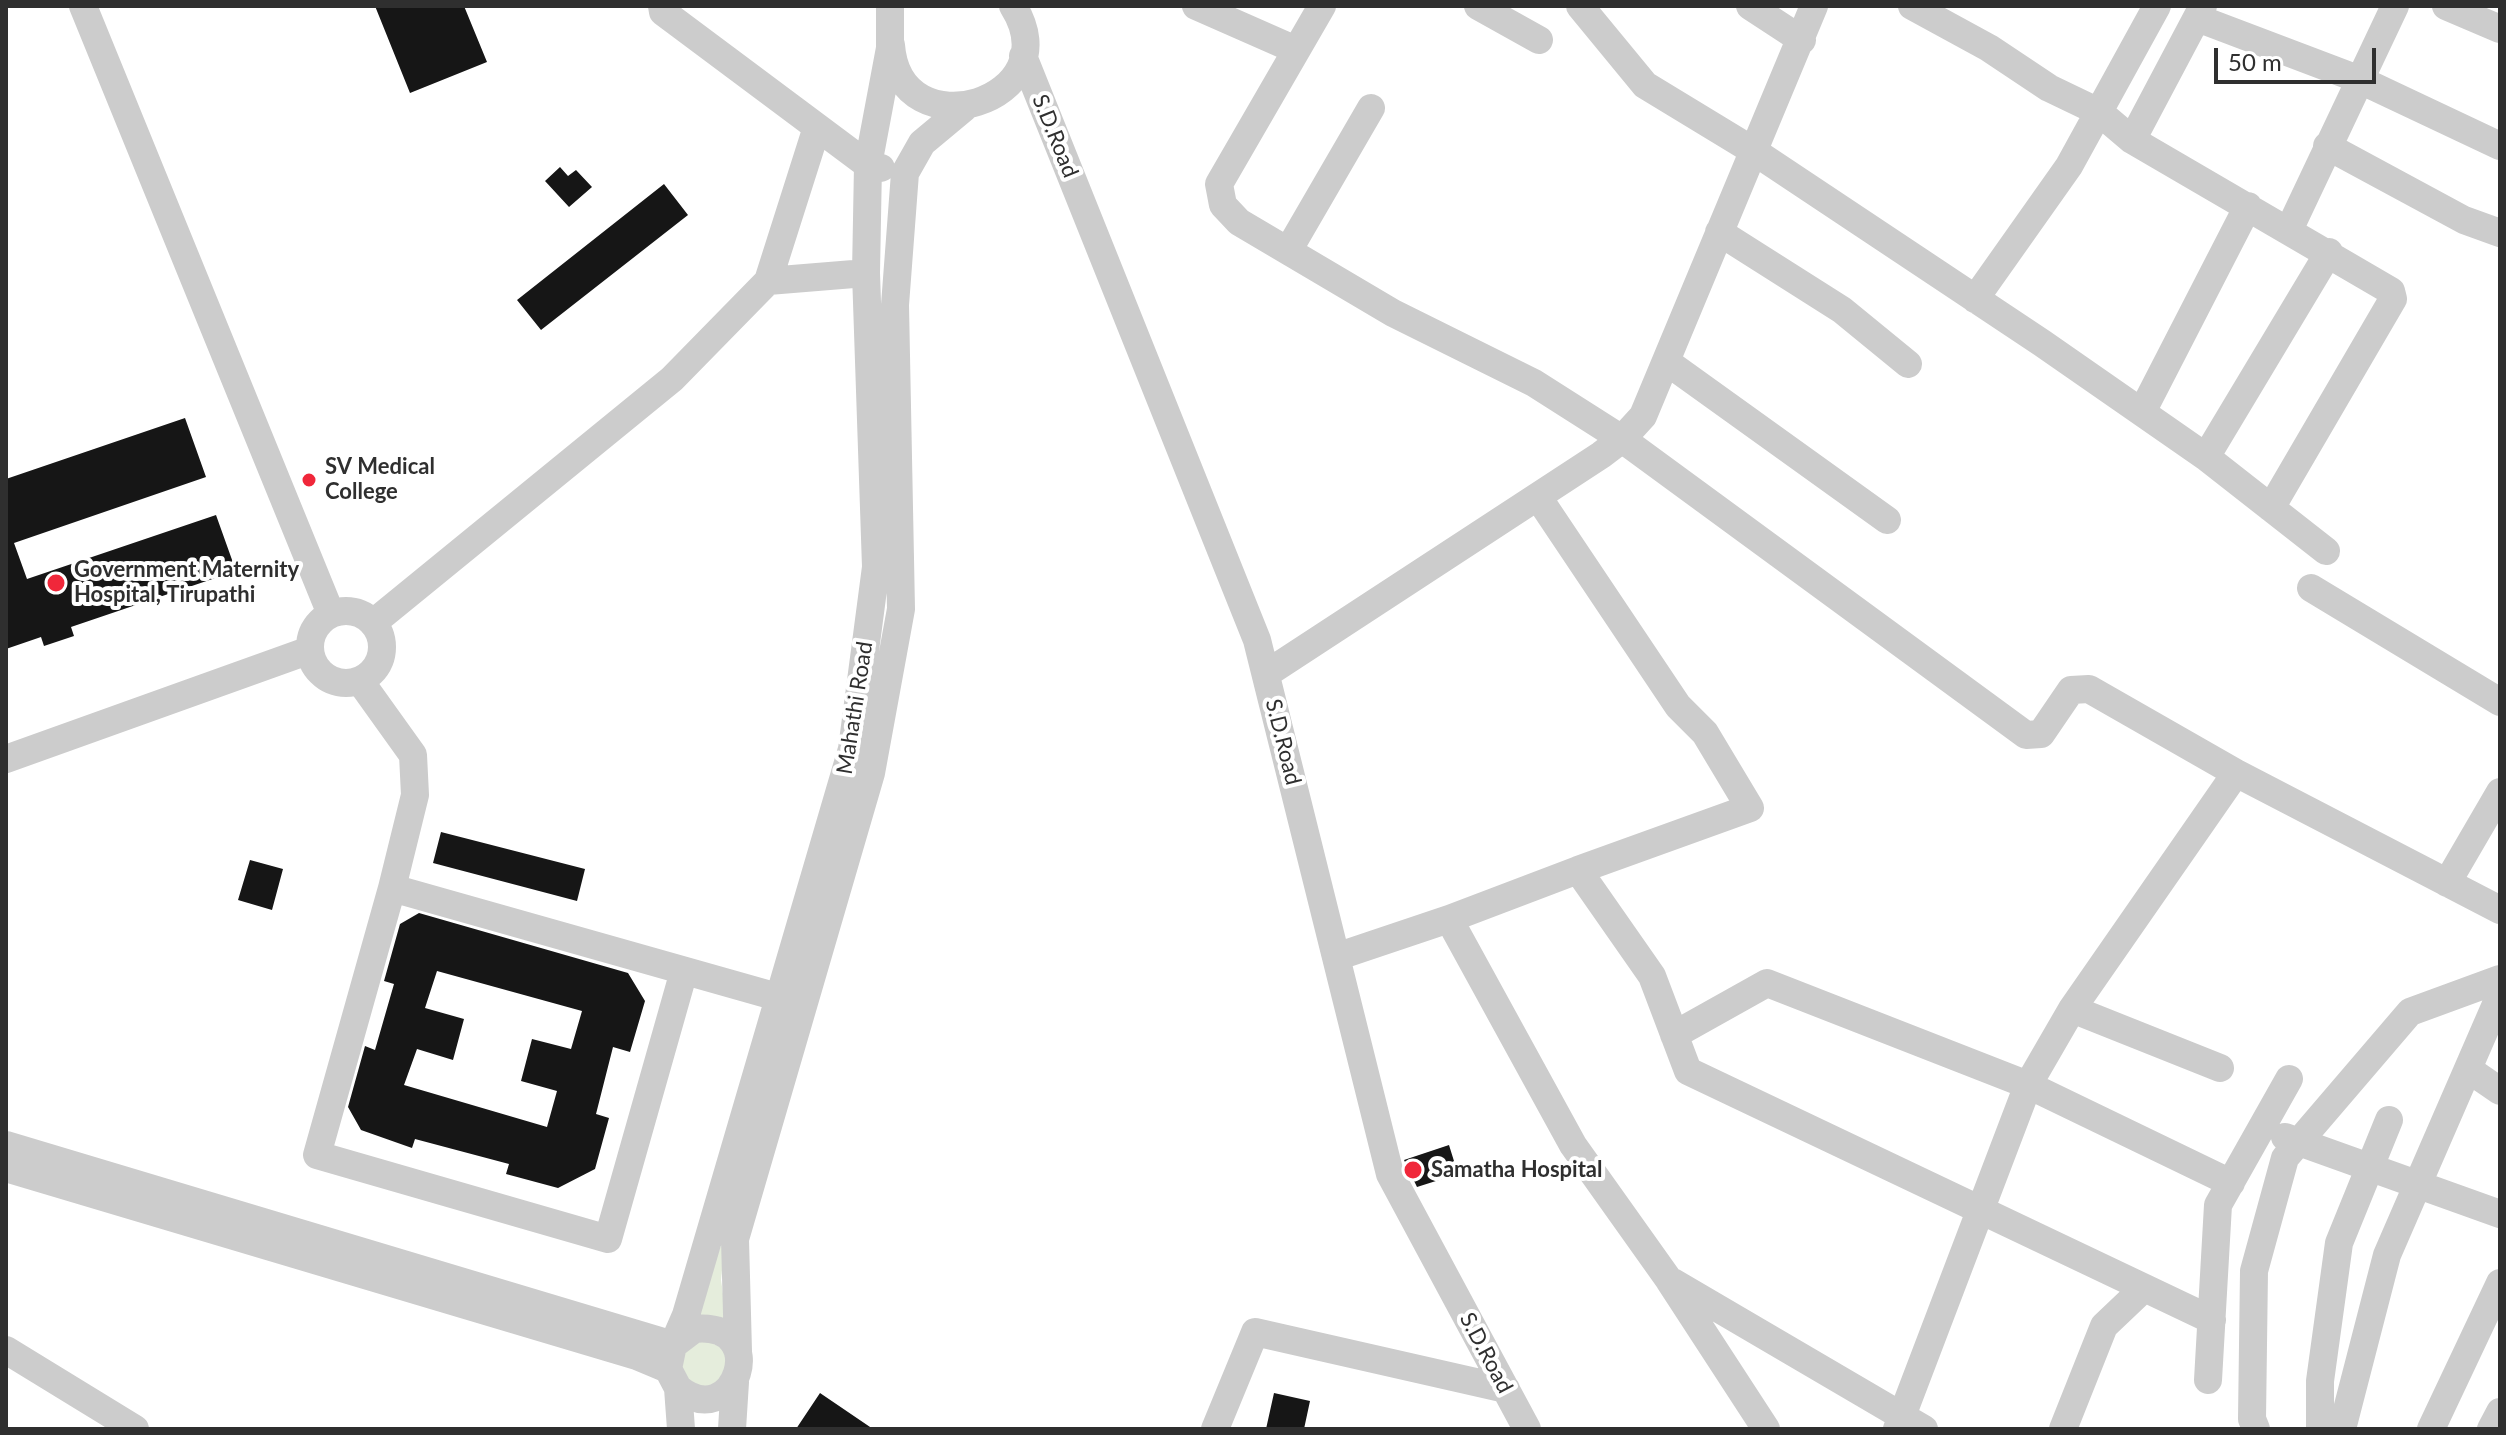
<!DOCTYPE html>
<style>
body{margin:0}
#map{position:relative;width:2506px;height:1435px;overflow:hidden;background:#fff;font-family:Lato,sans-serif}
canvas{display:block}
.frame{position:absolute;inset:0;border:8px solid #2f2f2f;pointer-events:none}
.scale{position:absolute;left:2214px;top:48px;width:162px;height:36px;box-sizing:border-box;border:4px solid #2f2f2f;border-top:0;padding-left:10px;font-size:24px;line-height:28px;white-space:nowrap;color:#2f2f2f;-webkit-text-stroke:6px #fff;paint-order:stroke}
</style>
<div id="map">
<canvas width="2506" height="1435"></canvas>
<div class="frame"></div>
<div class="scale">50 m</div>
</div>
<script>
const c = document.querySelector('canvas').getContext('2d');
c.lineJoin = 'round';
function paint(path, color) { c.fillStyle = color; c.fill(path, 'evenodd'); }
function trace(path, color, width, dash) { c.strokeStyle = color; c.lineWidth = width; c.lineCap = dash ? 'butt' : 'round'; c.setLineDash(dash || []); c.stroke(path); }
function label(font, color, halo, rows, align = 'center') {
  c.font = font + ' Lato,sans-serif'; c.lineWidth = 8; c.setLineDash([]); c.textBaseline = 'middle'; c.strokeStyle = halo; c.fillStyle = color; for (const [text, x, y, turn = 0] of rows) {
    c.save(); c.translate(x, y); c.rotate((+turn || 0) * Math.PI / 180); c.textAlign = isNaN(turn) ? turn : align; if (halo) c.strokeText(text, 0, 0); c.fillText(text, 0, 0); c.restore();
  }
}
paint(new Path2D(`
 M726,1232L721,1280L727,1321L695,1315Z
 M706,1340L722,1348L729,1365L715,1388L689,1385L679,1360L689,1345Z`), '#e5eddc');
paint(new Path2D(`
 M375,6H464L487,62L410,93Z
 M560,167L568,176L576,170L592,187L569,207L545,181Z
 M664,184L688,215L541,330L517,300Z
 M185,418L206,477L14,543L27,579L216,515L236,571L71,627L74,636L44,646L41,637L6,649V479Z
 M441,832L585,869L577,901L433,863Z
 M250,860L283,869L272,910L238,900Z
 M419,913L628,973L645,1001L630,1052L613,1047L596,1114L609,1118L595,1169L558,1188L506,1174L509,1164L415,1139L412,1148L361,1130L348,1107L365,1046L375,1050L394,984L384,981L400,924ZM437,971L582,1011L571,1049L532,1039L521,1081L557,1091L547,1127L404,1085L417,1049L453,1060L464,1019L425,1008Z
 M1449,1145L1458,1174L1417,1187L1404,1160Z
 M820,1393L873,1429H796Z
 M1274,1393L1310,1401L1304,1429H1266Z`), '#161616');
trace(new Path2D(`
 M83,6L331,614
 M662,6L663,12L868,165L881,168
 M1196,6L1296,50
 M1322,6L1219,184L1223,205L1239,222L1393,313L1534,383L1622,439L2026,735L2041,734L2071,690L2089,689L2236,773L2500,910
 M1478,6L1539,40
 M1580,6L1645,85L1752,150L2042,343L2206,457L2326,551
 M1750,6L1802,40
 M1912,6L1989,48L2049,88L2099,112L2132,140L2391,291L2393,299L2271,508
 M2446,6L2500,29
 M2197,18L2358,79L2500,146
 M891,45C899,154 1073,101 1013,6
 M1023,56L1257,640L1390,1174L1527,1429
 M2132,140L2203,6
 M2327,146L2464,220L2500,233
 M2289,230L2395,6
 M1719,232L1842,310L1908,364
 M1288,251L1371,108
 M768,281L866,273
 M1975,299L2069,166L2157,6
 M1667,362L1887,520
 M2142,412L2248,206
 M2206,457L2329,252
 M1538,497L1678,706L1705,733L1750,808L1578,870
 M2311,588L2500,702
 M310 647a36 36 0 1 1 72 0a36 36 0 1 1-72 0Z
 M373,623L672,379L768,281L817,127
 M1266,674L1601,455L1622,439L1643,416L1814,6
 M360,681L413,755L415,795L392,888
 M6,759L310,650
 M2447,883L2500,792
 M1449,919L1578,870L1652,976L1688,1071L2212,1320
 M1336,957L1449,919L1573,1145L1669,1280L1766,1429
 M684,971L608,1239L317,1155L392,888L781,998
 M1674,1035L1767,983L2028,1085L2231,1183
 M2220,1068L2072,1009L2236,773
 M2468,1069L2500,1091
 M2285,1137L2500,1214
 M6,1145L673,1345L686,1315L852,749L876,567L866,273L868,165L890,48V6
 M6,1168L637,1356L668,1369
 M1673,1282L1924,1429
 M6,1350L135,1429
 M738,1351L735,1239L871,773L901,609L895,305L905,173L922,143L964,108
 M2208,1380L2218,1205L2289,1079
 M678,1388C735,1435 773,1321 694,1329L673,1345L668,1369L678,1388L681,1429
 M732,1429L735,1382
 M1215,1429L1255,1332L1506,1389
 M1897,1429L2028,1085L2072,1009
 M2063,1429L2104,1326L2144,1288
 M2256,1429L2252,1419L2254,1271L2285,1158L2410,1012L2500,979
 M2320,1429V1381L2339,1243L2389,1120
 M2342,1429L2387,1255L2500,995
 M2431,1429L2500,1283
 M2491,1429L2500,1412`), '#ccc', 28);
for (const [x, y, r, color] of [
 [309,480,8,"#f0273a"],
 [56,583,10,"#f0273a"],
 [1413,1170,10,"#f0273a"]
]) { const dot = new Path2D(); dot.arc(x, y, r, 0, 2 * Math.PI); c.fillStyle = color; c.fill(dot); trace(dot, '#fff', 3); }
label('22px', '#2f2f2f', '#fff', [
 ["S.D.Road",1055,136,68],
 ["Mahathi Road",855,708,-81],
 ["S.D.Road",1283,742,76],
 ["S.D.Road",1486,1353,62]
]);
label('bold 22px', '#2f2f2f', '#fff', [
 ["SV Medical",325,467],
 ["College",325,492],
 ["Government Maternity",74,570],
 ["Hospital, Tirupathi",74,595],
 ["Samatha Hospital",1431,1170]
], 'left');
</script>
